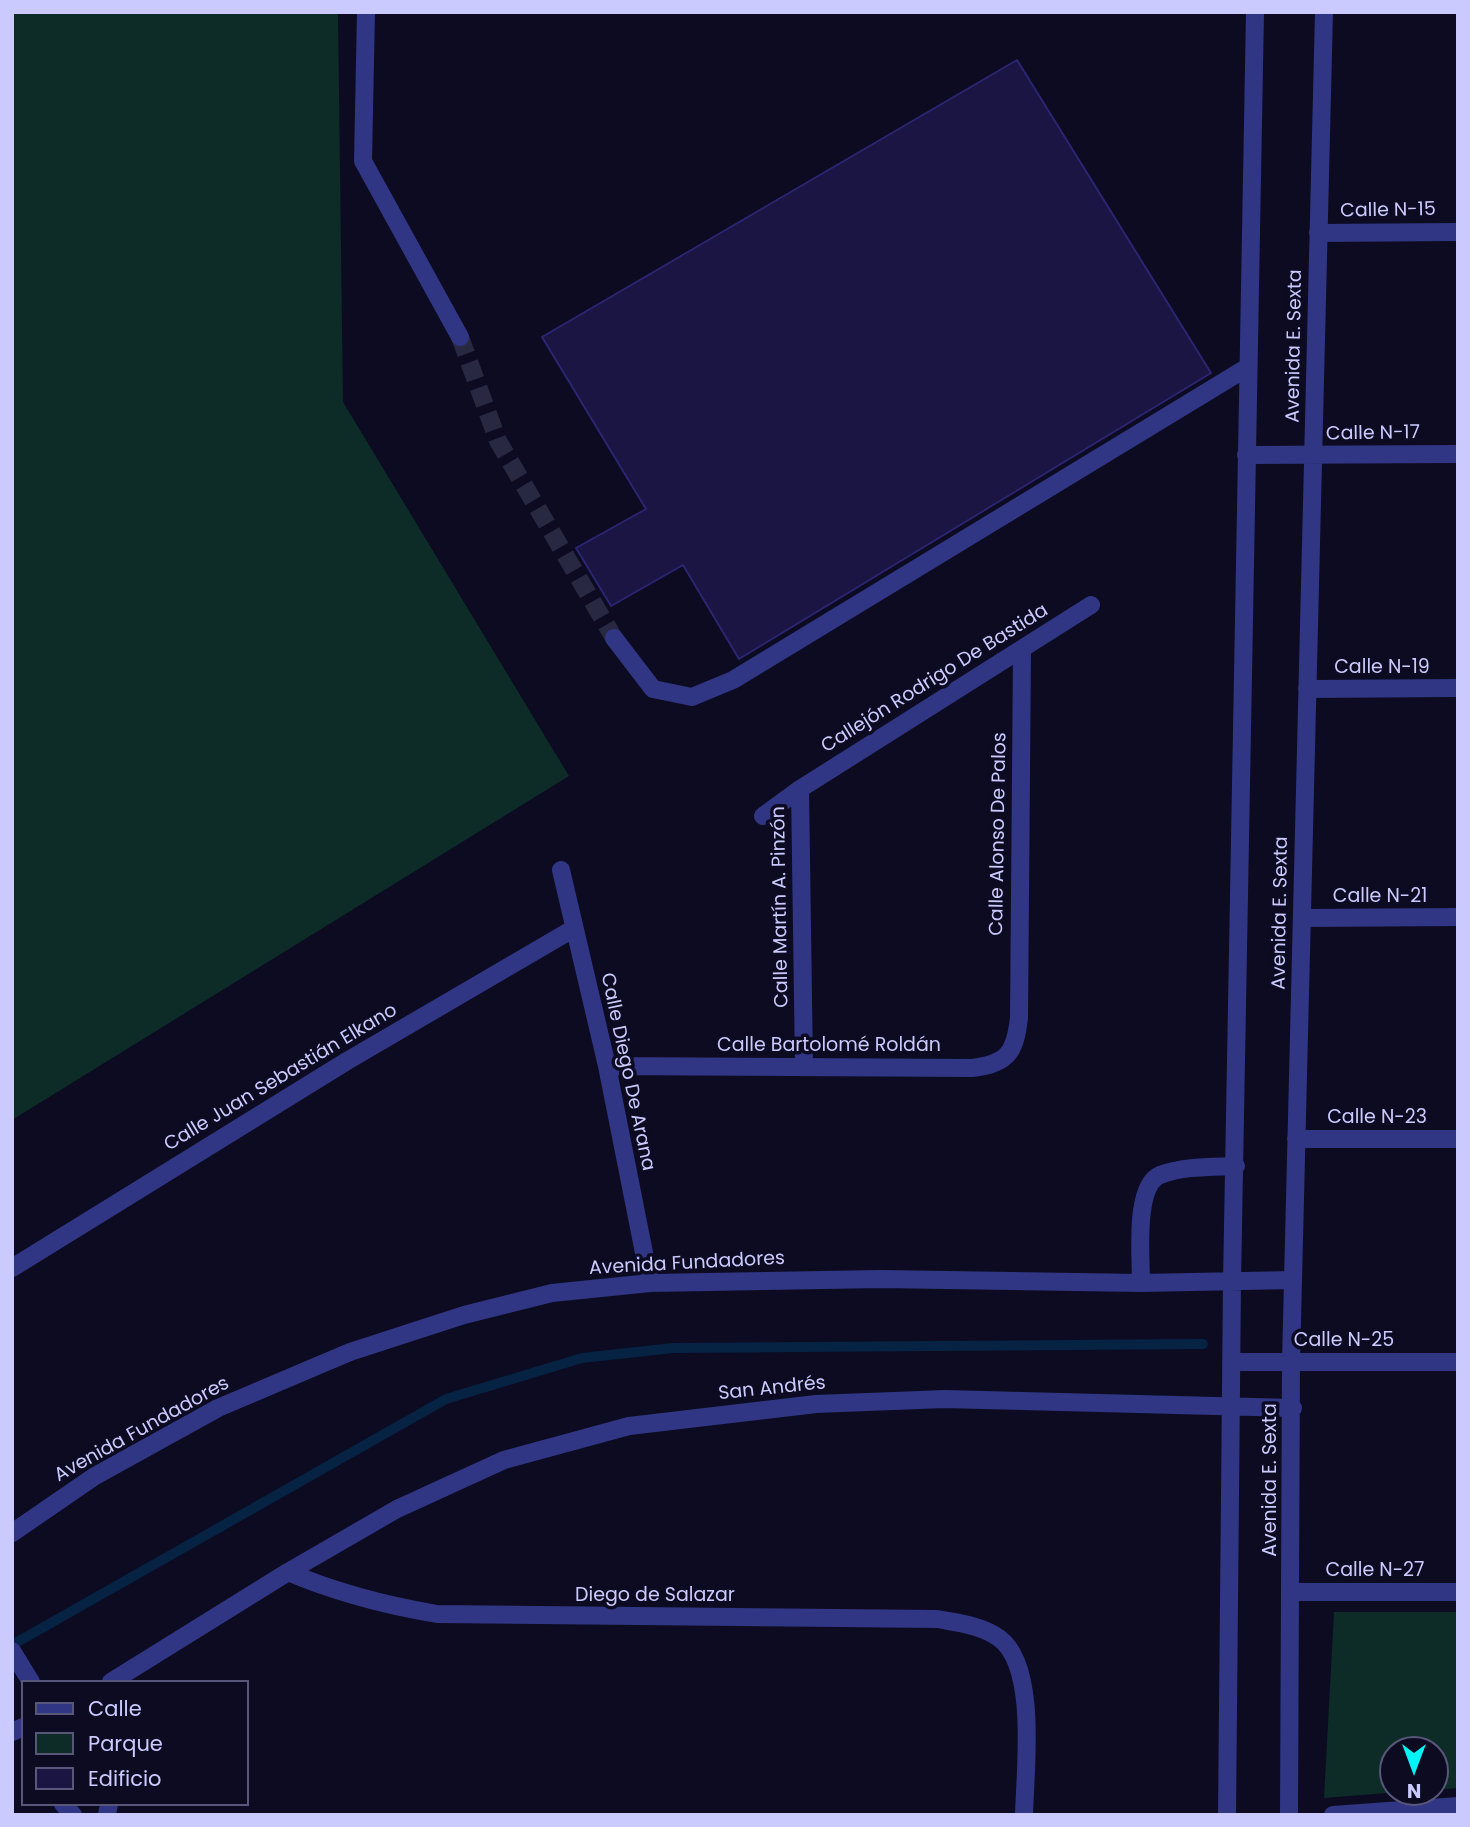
<!DOCTYPE html>
<meta charset="utf-8">
<style>
body{margin:0}
#map{position:relative;width:1470px;height:1827px;overflow:hidden;background:#0c0b21;font-family:Poppins,sans-serif}
canvas{display:block}
.frame{position:absolute;inset:0;border:14px solid #cbcaff;pointer-events:none}
.legend{position:absolute;left:21px;top:1680px;width:228px;height:126px;box-sizing:border-box;background:#0c0b21;border:2px solid #58577a;margin:0;padding:9px 12px;list-style:none;font-size:21px;color:#cbcaff}
.legend li{display:flex;align-items:center;gap:14px;height:35px}
.legend b{width:35px;border:2px solid #58577a}
.north{position:absolute;left:1379px;top:1736px;width:70px;height:70px;box-sizing:border-box;background:#0c0b21;border:2px solid #58577a;border-radius:50%;rotate:180deg;font-size:19px;font-weight:700;line-height:28px;text-align:center;color:#cbcaff}
.north::after{content:'';display:block;margin:auto;width:24px;height:32px;background:#00f4f5;clip-path:polygon(50% 0,100% 100%,50% 72%,0 100%)}
</style>
<div id="map">
<canvas width="1470" height="1827"></canvas>
<div class="frame"></div>
<ul class="legend">
<li><b style="height:9px;background:#313684"></b>Calle</li>
<li><b style="height:19px;background:#0d2b27"></b>Parque</li>
<li><b style="height:19px;background:#1a1543"></b>Edificio</li>
</ul>
<div class="north">N</div>
</div>
<script>
const c = document.querySelector('canvas').getContext('2d');
c.lineJoin = 'round';
function paint(path, color) { c.fillStyle = color; c.fill(path, 'evenodd'); }
function trace(path, color, width, dash) { c.strokeStyle = color; c.lineWidth = width; c.lineCap = dash ? 'butt' : 'round'; c.setLineDash(dash || []); c.stroke(path); }
function label(font, color, halo, rows, align = 'center') {
  c.font = font + ' Poppins,sans-serif'; c.lineWidth = 7; c.setLineDash([]); c.textBaseline = 'middle'; c.strokeStyle = halo; c.fillStyle = color; for (const [text, x, y, turn = 0] of rows) {
    c.save(); c.translate(x, y); c.rotate((+turn || 0) * Math.PI / 180); c.textAlign = isNaN(turn) ? turn : align; if (halo) c.strokeText(text, 0, 0); c.fillText(text, 0, 0); c.restore();
  }
}
paint(new Path2D(`
 M12,12H338L343,402L569,776L12,1120Z
 M1334,1612H1458V1788L1435,1790V1750H1393V1792H1401L1324,1798Z`), '#0d2b27');
trace(new Path2D(`
 M12,1645L446,1399L582,1358L673,1348L1203,1344`), '#062344', 10);
const building = new Path2D(`
 M1017,60L1211,373L739,659L683,565L611,606L576,548L646,509L542,337Z`);
paint(building, '#1a1543');
trace(building, '#2c2572', 2);
trace(new Path2D(`
 M460,337L498,441L614,638`), '#292842', 18, [18, 9]);
trace(new Path2D(`
 M366,12L363,161L460,337
 M1318,233L1458,232
 M1246,455L1458,454
 M614,638L653,689L692,697L733,680L1248,367
 M1307,689L1458,688
 M800,789L804,1067
 M763,816L800,789L1091,605
 M561,870L607,1066L650,1283
 M1302,918L1458,917
 M607,1066L972,1068C1008,1064 1015,1052 1019,1018L1022,651
 M1296,1139H1458
 M12,1268L347,1061L573,929
 M1141,1283C1141,1257 1134,1186 1160,1175C1183,1166 1211,1167 1236,1166
 M1231,1362H1458
 M12,1533L95,1476L218,1408L350,1352L464,1315L552,1293L650,1283L881,1279L1141,1283L1293,1280
 M288,1572C337,1593 384,1605 437,1614L937,1619C958,1623 981,1625 999,1638C1038,1666 1025,1771 1024,1815
 M1292,1592H1458
 M12,1651L31,1682
 M111,1682L288,1572L397,1509L504,1460L629,1426L816,1404L945,1399L1293,1408
 M12,1732L23,1727
 M63,1804L73,1815
 M107,1815L109,1804
 M1227,1815L1232,1281L1255,12
 M1289,1815L1291,1362L1324,12
 M1333,1815L1458,1806`), '#313684', 18);
label('19px', '#cbcaff', '#0c0b21', [
 ["Calle N-15",1388,211,-1],
 ["Avenida E. Sexta",1295,346,-89],
 ["Calle N-17",1373,434,-1],
 ["Calle N-19",1382,668],
 ["Callejón Rodrigo De Bastida",935,679,-32],
 ["Calle Alonso De Palos",999,834,-89],
 ["Calle N-21",1380,897],
 ["Calle Martín A. Pinzón",781,907,-91],
 ["Avenida E. Sexta",1281,913,-89],
 ["Calle Bartolomé Roldán",829,1046],
 ["Calle Diego De Arana",627,1072,78],
 ["Calle Juan Sebastián Elkano",281,1078,-31],
 ["Calle N-23",1377,1118],
 ["Avenida Fundadores",687,1264,-3],
 ["Calle N-25",1344,1341],
 ["San Andrés",772,1389,-6],
 ["Avenida Fundadores",142,1430,-29],
 ["Avenida E. Sexta",1271,1480,-90],
 ["Calle N-27",1375,1571],
 ["Diego de Salazar",655,1596]
]);
</script>
